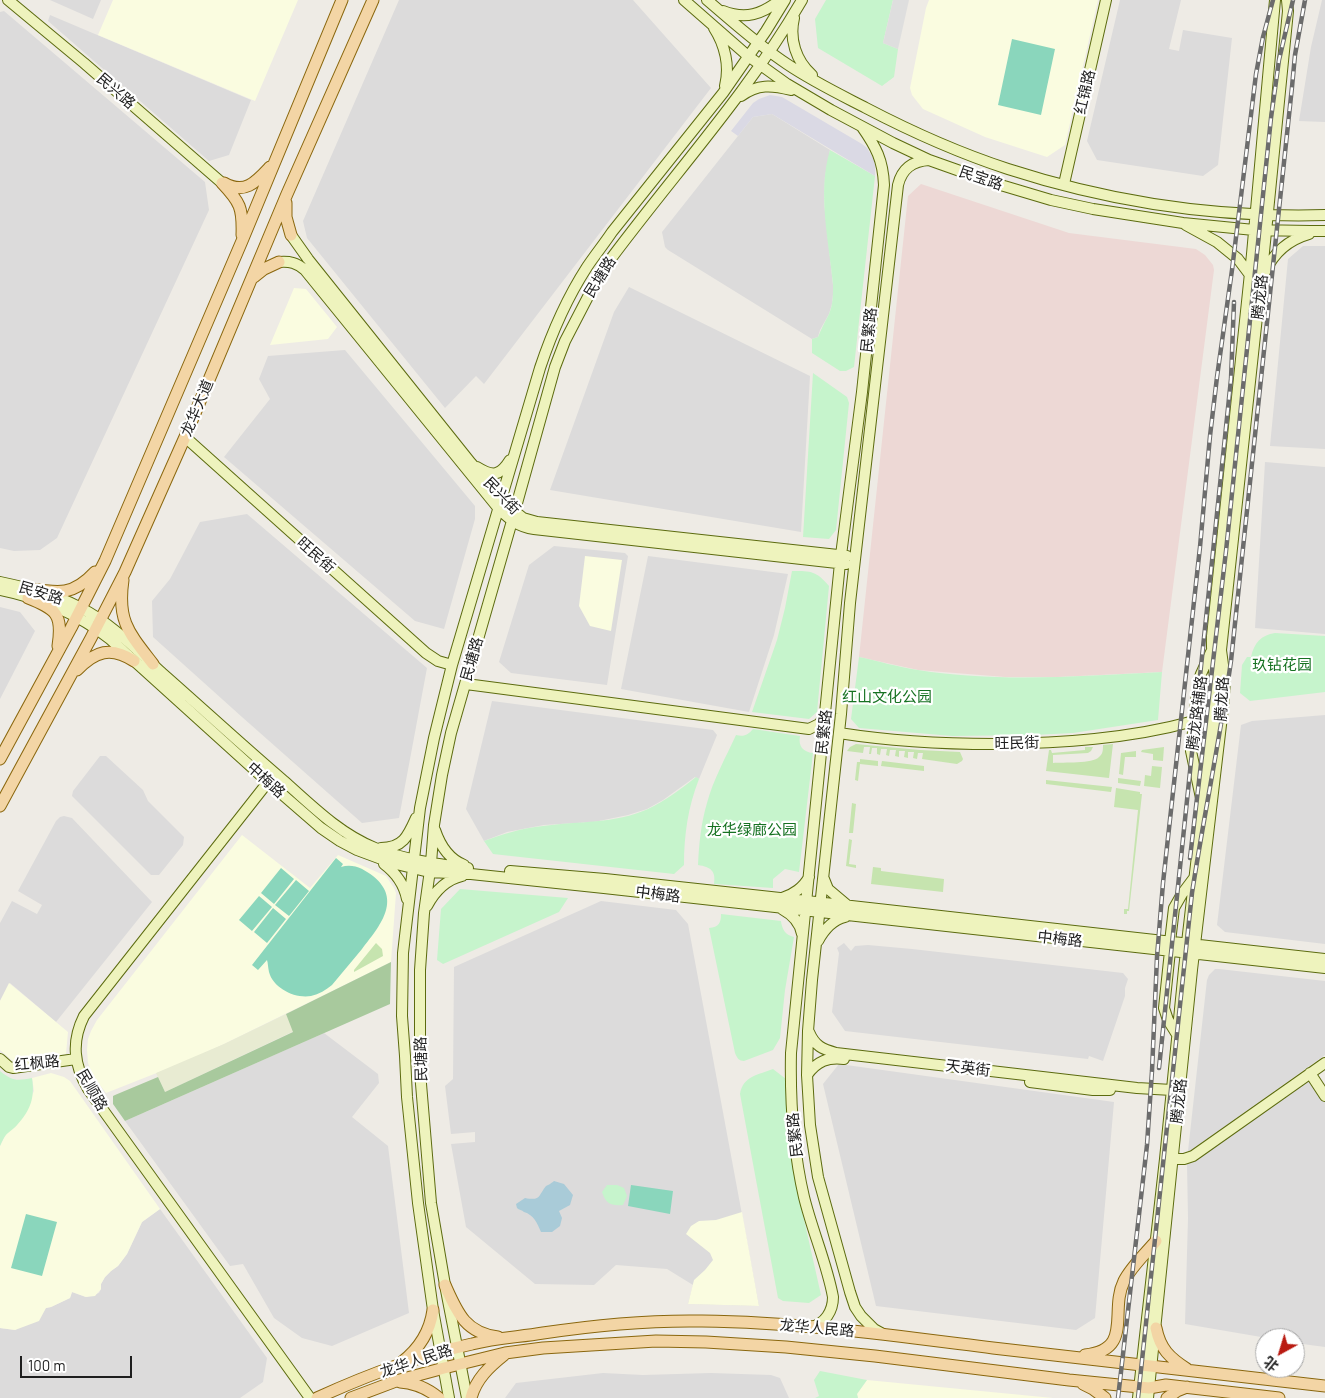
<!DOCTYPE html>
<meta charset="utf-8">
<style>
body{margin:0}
#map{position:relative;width:1325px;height:1398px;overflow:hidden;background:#eeebe5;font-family:Barlow,"Noto Sans SC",sans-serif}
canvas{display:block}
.north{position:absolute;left:1255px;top:1328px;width:50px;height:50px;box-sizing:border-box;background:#fff;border:1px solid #a5a5a5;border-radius:50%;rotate:219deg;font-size:14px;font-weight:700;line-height:20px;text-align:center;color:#1e1e1e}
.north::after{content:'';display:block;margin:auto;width:18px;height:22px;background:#b91b12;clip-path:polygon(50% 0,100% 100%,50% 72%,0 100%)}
.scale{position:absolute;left:20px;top:1356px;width:112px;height:22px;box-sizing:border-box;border:2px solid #1e1e1e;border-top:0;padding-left:6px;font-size:15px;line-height:18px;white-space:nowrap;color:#1e1e1e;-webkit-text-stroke:4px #fff;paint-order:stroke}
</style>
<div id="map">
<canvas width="1325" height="1398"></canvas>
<div class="north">北</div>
<div class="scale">100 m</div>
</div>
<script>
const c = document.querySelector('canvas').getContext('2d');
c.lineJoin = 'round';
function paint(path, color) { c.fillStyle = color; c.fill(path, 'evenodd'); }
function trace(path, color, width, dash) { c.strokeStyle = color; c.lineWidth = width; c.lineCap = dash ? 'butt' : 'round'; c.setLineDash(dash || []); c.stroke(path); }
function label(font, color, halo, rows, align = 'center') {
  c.font = font + ' Barlow,"Noto Sans SC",sans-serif'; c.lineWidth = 4.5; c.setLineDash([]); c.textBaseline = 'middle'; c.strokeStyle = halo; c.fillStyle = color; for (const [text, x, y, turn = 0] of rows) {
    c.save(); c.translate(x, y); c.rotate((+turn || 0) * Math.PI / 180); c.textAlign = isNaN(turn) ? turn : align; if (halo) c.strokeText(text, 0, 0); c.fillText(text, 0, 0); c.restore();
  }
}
paint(new Path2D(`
 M50,0H101L93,19Z
 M399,0H633L711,88L484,384L476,376L445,408L307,238L303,221Z
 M1120,0H1181L1169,49L1179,51L1183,30L1232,38L1218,165L1203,176L1097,160L1087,141Z
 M1322,0H1325V122L1299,121L1311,47Z
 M4,11L205,182L209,210L57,538L40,550L14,551L0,548V12Z
 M50,15L251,100L229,155L209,161L48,21Z
 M772,114L830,150L825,177L824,202L833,285V295L832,304L829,314L820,330L818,337L812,339L668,250L665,247L662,232L753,117Z
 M1303,246H1325V449L1270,446L1288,259Z
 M629,287L810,376L801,532L550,490L614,312Z
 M345,350L475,506V519L444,629L415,621L224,457L270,399L259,379L268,356Z
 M1265,462L1325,467V634L1255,628Z
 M247,514L427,668L399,818L362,823L242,717L153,637L152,601L170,579L200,522Z
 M554,546L625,553L628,556L607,685L511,673L499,662L529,565Z
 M648,556L788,574L774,635L749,712L621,689Z
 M0,607L20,612L35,631L0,699Z
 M492,701L713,730L717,735L699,779L695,777L663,800L647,809L628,815L594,822L544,825L507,832L484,841L466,809Z
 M1325,715V944L1225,932L1217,925L1241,725L1252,721Z
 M100,756H106L143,790L148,801L184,837L183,845L159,875H151L72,796L73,791Z
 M64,816L72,818L152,902L56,1022L10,983L0,1001V923L12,901L37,914L42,905L18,891L56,821L60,817Z
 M601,901L676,910L688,924L759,1306L688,1304L693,1285L667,1269L616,1265L594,1285L535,1284L466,1227L451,1144L475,1142V1132L451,1134L445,1086L453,1079L454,967Z
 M844,943L851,951L855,946L868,945L912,949L1123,973L1128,979L1125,988V996L1103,1061L1089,1056L1088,1059L845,1031L832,1012L839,953L837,948Z
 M1215,969H1219L1325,981V1055L1190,1151H1188L1207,980L1209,975Z
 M324,1033L378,1074L379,1083L352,1117L388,1146L409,1313L332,1346L302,1338L274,1318L243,1264L230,1266L125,1121Z
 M839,1064L1114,1102L1095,1318L1076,1330L876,1306L823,1084Z
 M1310,1078L1325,1101V1347L1295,1343V1338H1267L1185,1324L1188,1218L1187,1164Z
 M160,1209L267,1358L263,1382L240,1398H0V1328L15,1330L46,1308L51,1307L70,1298L72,1292L86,1297L99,1293L101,1289V1284L105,1277L111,1271L118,1266L127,1254L142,1222Z
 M603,1373L643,1375L711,1373L771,1375L780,1378L789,1398H505L516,1383Z`), '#dcdbdb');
paint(new Path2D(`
 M921,184L1069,233L1196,249L1205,255L1213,265L1214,270L1162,672L1058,677H1005L918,670L859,657L908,196Z`), '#edd8d5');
paint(new Path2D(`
 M113,0H298L255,101L98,35Z
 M929,0H1098L1065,145L1047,157L985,137L923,109L912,95L910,88L926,8Z
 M294,288L306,289L337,327L328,339L270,345Z
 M585,556L622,560L611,631L590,626L579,606Z
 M242,835L310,888L338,855L386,876L394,888L396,893L391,962L224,1044L187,1061L106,1093L93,1076L88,1063L87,1050L88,1039L91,1031L97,1020Z
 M9,983L68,1032L66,1054L14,1062L0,1050V1001Z
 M51,1073L64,1077L70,1081L160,1209L142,1222L127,1254L118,1266L111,1271L105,1277L101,1284V1289L95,1296L86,1297L72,1292L70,1298L51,1307L46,1308L39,1321L15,1330L0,1328V1146L6,1134L17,1125L34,1091L32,1078Z
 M742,1212L759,1306L688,1304L694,1280L705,1270L713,1260L710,1253L686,1234L691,1226L699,1221L716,1220Z
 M867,1380L1053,1398H858L857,1394Z`), '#fafce0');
paint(new Path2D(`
 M286,1014L294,1031L165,1092L156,1073L224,1044Z`), '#e8ebd2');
paint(new Path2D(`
 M856,744L920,750L960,752L963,759L962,761L957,764L922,759L923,753H918L917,759L913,758L914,752H908V758L904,757L905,751H899V757L895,756L896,750H890L889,756L886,755L887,749H881L880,755L877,754V748H872L871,754H869L870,747H864L863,753L847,751L850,747Z
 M1113,744L1109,778L1046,771L1049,750H1051L1052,753L1085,750V747H1093L1091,751L1088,753L1053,755V763C1063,762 1093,764 1099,757C1103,754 1103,750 1103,745Z
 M1164,747L1163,761L1153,760V754L1141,752L1142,750Z
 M1136,751V757H1125L1123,775L1119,774L1121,753Z
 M860,759L878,761V766L860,764L858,781L855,780L857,762H860Z
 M882,761L924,766V771L881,766Z
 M1152,766L1162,767L1160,788L1144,786L1145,775L1151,776Z
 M1118,778L1141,781L1140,786L1118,783Z
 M1046,780L1112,787L1111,792L1046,784Z
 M1116,788L1140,792V794H1142L1129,911H1127V914H1124V909H1128L1138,810L1114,807Z
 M852,803L856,804L853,833H849Z
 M849,839L852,840L849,864L856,865V868L846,866Z
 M873,867L881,868V871L944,879L943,892L871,884Z
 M376,943L382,949L383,956L354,972V970Z`), '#c6e4af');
paint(new Path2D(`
 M391,962L390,1004L125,1121L113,1104V1096L115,1095L158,1077L165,1092L293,1032L286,1014Z`), '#a8c99d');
paint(new Path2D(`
 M826,0H893L883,43L898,49L894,77L882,86L818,48L815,19Z
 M830,150L875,176L854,367L846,371H840L812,353V339L818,337C821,329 825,322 829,314C833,305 833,295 833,285C829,241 817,193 830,150Z
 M813,373L847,397L849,403L836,530L829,539L803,537Z
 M792,571C812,571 816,571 829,586L817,712L809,719L752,712L777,640L785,608Z
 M1275,633L1325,636V692L1250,701L1240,693L1242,665L1247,657H1251C1254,643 1261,635 1275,633Z
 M859,657C878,661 898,667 918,670C999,683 1082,676 1162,672L1158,720L1073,733L1034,735L952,736L859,728L851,719Z
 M753,729L800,736C798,746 803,752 813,753L799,872L785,869L773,879V888L714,884C716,871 711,867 698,865C699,844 701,823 707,803C713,780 726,757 736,735C744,737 748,735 753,729Z
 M696,777L699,779C688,807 684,835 684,865L674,874L493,854L484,841C503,834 522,828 543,826C578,821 615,824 648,809C665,801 681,789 696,777Z
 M460,889L568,898L559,912L443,964L437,960L441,909Z
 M721,914L781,921C782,929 785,935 794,937L785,990L780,1038L773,1050L744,1061C739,1061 737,1058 735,1053L709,928C719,927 721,923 721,914Z
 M773,1069L786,1079L794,1175L821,1295L809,1303L783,1301L778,1298L740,1094C743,1076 758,1075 773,1069Z
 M0,1071C12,1081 17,1081 32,1078C35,1097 31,1110 17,1125C15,1128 11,1130 8,1133C4,1136 2,1142 0,1146Z
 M607,1185H617L624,1188L627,1196L623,1205C611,1206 606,1204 602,1192Z
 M820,1371L867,1380L857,1394L858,1398H815L819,1396L814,1380Z`), '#c6f4cc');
paint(new Path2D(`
 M1012,39L1055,49L1041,115L998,105Z
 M336,858L343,864L341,867C353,863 364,869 373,876C403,900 379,927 362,949C352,961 342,973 332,985C326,990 319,994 311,996C295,999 273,988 269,972C268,968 268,963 267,960L258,970L252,965Z
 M281,868L294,879L274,904L261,893Z
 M296,880L309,891L289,916L275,905Z
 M259,896L272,907L252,931L239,920Z
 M273,908L286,919L267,943L254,932Z
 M631,1185L673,1191L670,1214L628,1206Z
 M26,1214L57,1222L42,1276L11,1268Z`), '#8ad6bc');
paint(new Path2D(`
 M893,0H909L898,49L883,43Z`), '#dedede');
paint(new Path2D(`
 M770,95L782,97L862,144L867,148L873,158L875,164V176L772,114L753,117L738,136L731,131L753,103L759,99Z`), '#dad9e4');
paint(new Path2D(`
 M554,1181L564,1184L573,1195L570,1205L559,1211L562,1218L560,1226L552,1232H541C537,1223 534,1215 524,1212C522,1210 519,1210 517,1208L516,1204L525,1198C541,1201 538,1196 546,1186C547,1186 553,1182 554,1181Z`), '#a9cbd8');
const secondary = new Path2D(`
 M8,0L84,63L222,183
 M684,0L748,56L787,84L831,110L893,143L929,160L960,171L1004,186L1051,200L1093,209L1183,223L1254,230L1310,231H1325
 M707,0C733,22 758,45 787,64C812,81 839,94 866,108C912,132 959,153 1008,169C1110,202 1219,218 1325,215
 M723,11C746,20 762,14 780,0
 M794,18C789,39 796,61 812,75
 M714,28C725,45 730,66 725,86
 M741,96C758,84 771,85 791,90
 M1064,184L1106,0
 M1186,225L1217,242L1238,259L1250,275
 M291,235L308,259L471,463L508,506L523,518L537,522L847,556
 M279,262C290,261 297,263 305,270L499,509C510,520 519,527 534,529L846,564
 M1265,272C1274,252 1288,240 1309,234
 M185,437L426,653L438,661L452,665
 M477,467C493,477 500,476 510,460
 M0,582C28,588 54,594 79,607C111,623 136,649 162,673C203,709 243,746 284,781C312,806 340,834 375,848C405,860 436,864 468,868
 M0,590C40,598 78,614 110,639L268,782L321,828L340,841L357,850L392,863L429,872L471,874L604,888L1325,968
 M466,684L809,729L819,724L825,716
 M839,733C890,741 943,744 994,744C1061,743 1129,739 1194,721
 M268,782L84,1016C71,1042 74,1065 88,1089L310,1398
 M1201,798L1191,751L1198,683L1201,674L1211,652
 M435,830C440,845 449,859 464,865
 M381,848C403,848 408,836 416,818
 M384,864C396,873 404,884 407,899
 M510,871L605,879L780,898L1325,959
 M824,879L828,889L847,905
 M782,898C793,895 804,887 809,877
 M427,906C435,891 445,880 462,876
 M782,909C793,915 800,922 802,934
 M818,941C824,930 832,920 845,917
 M1170,942L1174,908L1182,894L1194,878
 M1170,951L1164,1008L1168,1020L1178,1036
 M809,1032C815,1046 822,1049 836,1053L1137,1088L1172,1090
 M0,1059L9,1067L13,1068L76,1059
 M1310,1073L1325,1096
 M807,1075C817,1061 828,1057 844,1059
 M1030,1082L1093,1090H1110
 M1173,1159H1184L1193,1156L1325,1063
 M811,1327C825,1324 833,1311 833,1297C827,1264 812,1230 804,1197C793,1150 790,1102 791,1053L840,563L862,392L884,185C883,160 876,147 862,127
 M883,1334L874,1329L861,1316L855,1307L850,1292L818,1177L810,1125L807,1075L808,1031L812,980L841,714L850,603L898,185C902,168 913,161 929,160
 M449,1398L433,1310L418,1203L407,1097L405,1056L402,1016L403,953L420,808L434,738L452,665L540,368C552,332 567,298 587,267C595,255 604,244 612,232L723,93L766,31L785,0
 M467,1398L445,1285L431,1203L420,1072V970L424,913L431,863L434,825L442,775L451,733L512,521L555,367L565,341L592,289L607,264C672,176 747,95 802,0
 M1138,1398L1165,1159L1184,969L1216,690C1215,672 1211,654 1212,636L1252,254L1275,0
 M1148,1398L1192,970L1223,708L1225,680L1221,650L1264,252L1288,11L1287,0`);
const primary = new Path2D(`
 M222,183C240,202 243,208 242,235
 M224,183C245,195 256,182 270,167
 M286,203V217L291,235
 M254,277L264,269L279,262
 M123,580C117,621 129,633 153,664
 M26,588C57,593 72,597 95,572
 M28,598C56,609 63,614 58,646
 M77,670C95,651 111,646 134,661
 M0,759L71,628L105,561L242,241L342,0
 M0,806L91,638L125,572L185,437L287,194L373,0
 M445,1285C457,1312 465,1333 498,1337
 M1156,1328C1160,1349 1170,1358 1187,1369
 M1085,1355C1134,1350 1109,1311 1124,1281C1131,1267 1146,1253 1156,1241
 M402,1362C420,1348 430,1332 433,1310
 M400,1382C415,1383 427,1388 439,1398
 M1083,1384L1093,1389L1105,1398
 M317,1398C365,1376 421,1355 472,1344C496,1338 519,1337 543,1333C596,1325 648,1320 702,1321C799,1322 897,1336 993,1348C1104,1361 1214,1373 1325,1386
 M351,1398L396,1381L444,1368L505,1353L543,1348L656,1341L706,1342L786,1347L875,1356L1069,1380L1149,1388L1166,1385L1279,1398
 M471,1398C476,1379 489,1367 504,1355
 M1167,1398L1177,1391L1187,1387`);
trace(secondary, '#5c6b0f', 12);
trace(primary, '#8a670e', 13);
trace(secondary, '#eef3bd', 10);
trace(primary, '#f3d5a5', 11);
const rail = new Path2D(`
 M1190,858L1226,551L1271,118L1279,60L1293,0
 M1159,1068L1225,437L1231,379L1234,302
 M1118,1398L1147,1145L1152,1071L1157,957L1163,883L1200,547L1210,436L1217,377L1232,270L1256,74L1263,37L1273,0
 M1138,1398L1192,893C1204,815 1220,738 1231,661L1292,87L1295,55L1305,0`);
trace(rail, '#6c6c6c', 4.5);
trace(rail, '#fff', 2.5, [8]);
label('15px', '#1e1e1e', '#fff', [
 ["民兴路",116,91,41],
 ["红锦路",1085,92,-77],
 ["民宝路",981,178,19],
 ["民塘路",600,277,-58],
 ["腾龙路",1260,297,-84],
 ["民繁路",869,330,-84],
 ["龙华大道",197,408,-67],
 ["民兴街",502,496,46],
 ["旺民街",316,555,42],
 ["民安路",41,593,17],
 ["民塘路",472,659,-74],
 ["腾龙路",1222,699,-87],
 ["腾龙路辅路",1197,713,-83],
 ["民繁路",824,732,-84],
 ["旺民街",1017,743,-1],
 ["中梅路",266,780,42],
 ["中梅路",658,894,7],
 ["中梅路",1060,939,6],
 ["民塘路",421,1059,-91],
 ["红枫路",37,1063,-5],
 ["天英街",968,1068,7],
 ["民顺路",92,1090,60],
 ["腾龙路",1179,1101,-84],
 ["民繁路",795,1135,-96],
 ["龙华人民路",817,1328,5],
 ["龙华人民路",416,1361,-18]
]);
label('15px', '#167222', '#fff', [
 ["玖钻花园",1282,665],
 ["红山文化公园",887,697],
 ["龙华绿廊公园",752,830]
]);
</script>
